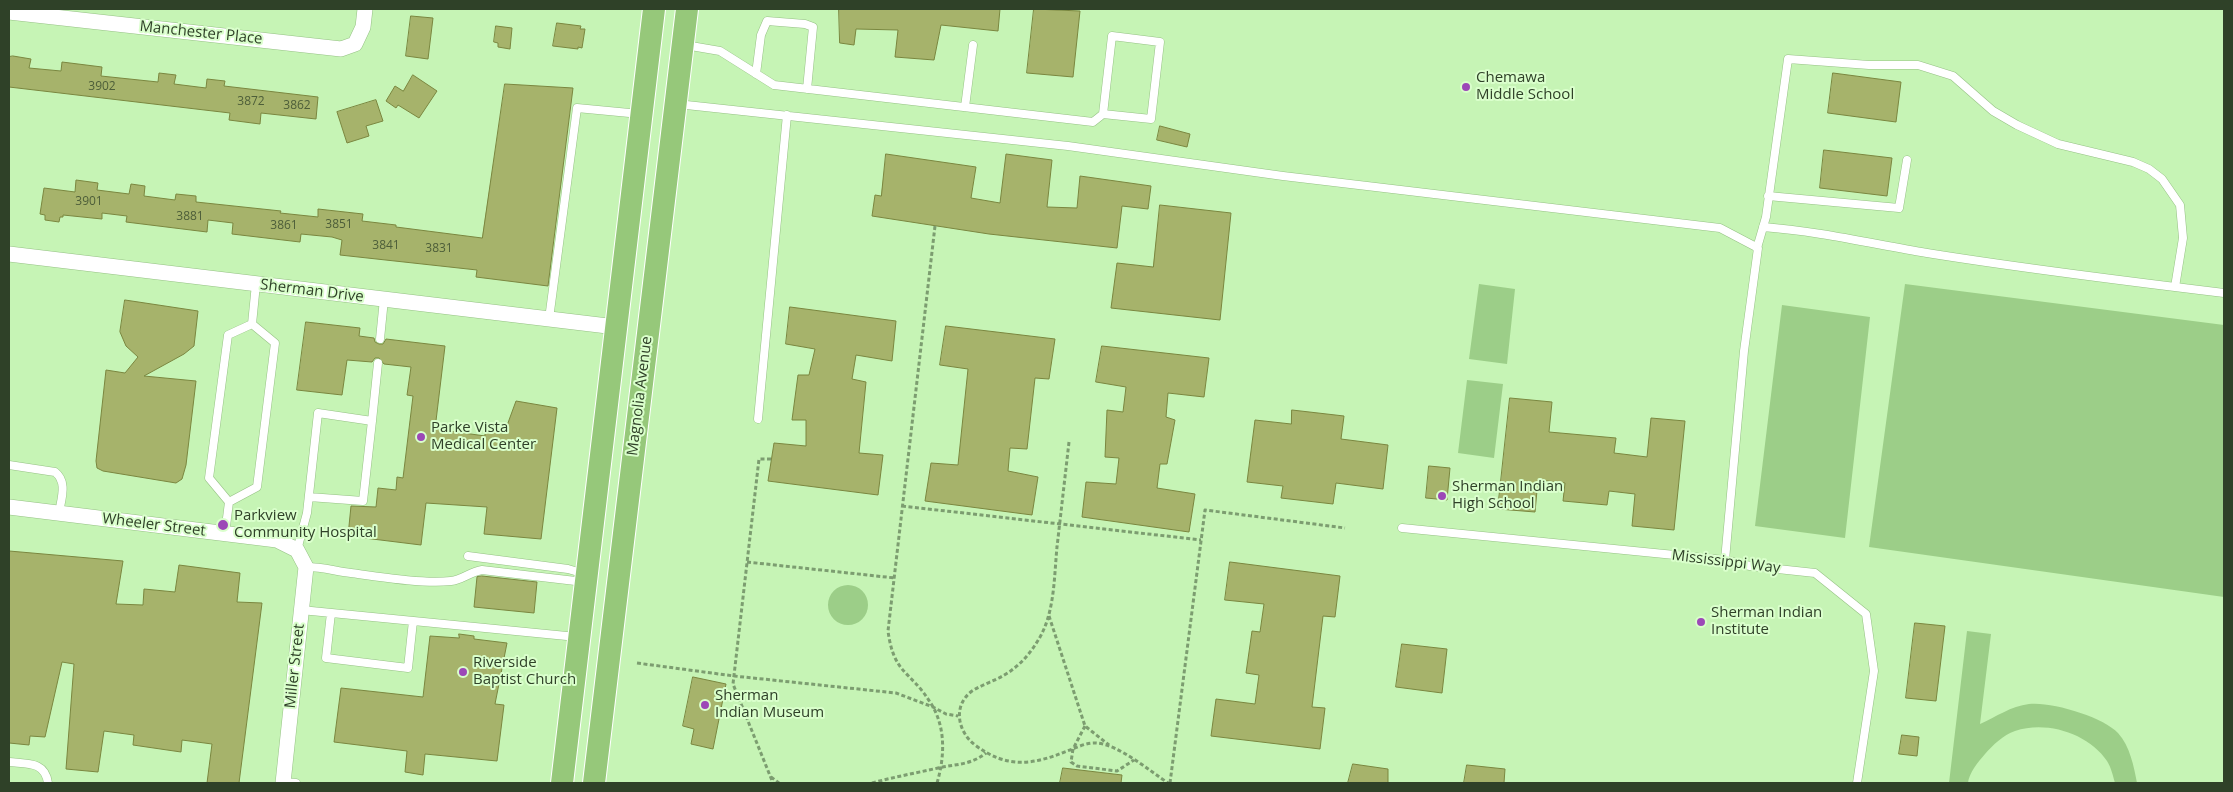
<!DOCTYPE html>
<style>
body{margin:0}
#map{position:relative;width:2233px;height:792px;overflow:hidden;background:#c6f4b5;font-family:"Open Sans",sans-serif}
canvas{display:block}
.frame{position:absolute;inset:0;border:10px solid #2f4128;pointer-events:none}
</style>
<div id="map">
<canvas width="2233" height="792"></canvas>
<div class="frame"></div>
</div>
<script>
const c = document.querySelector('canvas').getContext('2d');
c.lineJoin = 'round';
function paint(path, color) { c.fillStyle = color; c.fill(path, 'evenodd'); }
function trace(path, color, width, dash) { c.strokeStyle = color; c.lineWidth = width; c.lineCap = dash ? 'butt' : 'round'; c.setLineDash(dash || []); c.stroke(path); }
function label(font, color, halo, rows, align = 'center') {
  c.font = font + ' "Open Sans",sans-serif'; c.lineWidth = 4; c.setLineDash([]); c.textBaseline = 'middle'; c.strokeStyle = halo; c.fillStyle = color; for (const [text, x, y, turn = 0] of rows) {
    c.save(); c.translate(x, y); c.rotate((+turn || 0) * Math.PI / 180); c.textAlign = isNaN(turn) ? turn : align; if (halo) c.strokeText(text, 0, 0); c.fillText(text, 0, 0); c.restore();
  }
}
paint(new Path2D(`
 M1479,284L1515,289L1507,364L1469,359Z
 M1905,284L2224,325V597L1869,547Z
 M1782,305L1870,317L1845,538L1755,526Z
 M1467,380L1503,384L1494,458L1458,453Z
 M828 605a20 20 0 1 1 40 0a20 20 0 1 1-40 0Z
 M1967,631L1991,634L1980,724C1996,717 2011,706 2029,704C2050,701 2104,717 2118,733C2130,746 2134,767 2137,783H2115C2113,776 2111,767 2107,761C2089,734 2047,720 2015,731C2003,735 1993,745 1985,754C1978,762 1969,773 1968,783H1949Z`), '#9cce88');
const building = new Path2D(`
 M839,9H1000L998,31L941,25L934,60L895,57L898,30L856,29L854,45L840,43Z
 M1034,9L1080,11L1073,77L1027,73Z
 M411,16L433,18L428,59L406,56Z
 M557,23L581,26L580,29H585L582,48L578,47V49L553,46Z
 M496,26L512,28L510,49L498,47V43L494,42Z
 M13,56L31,59L29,68L61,71L62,62L102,67L101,76L158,82L159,73L176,75L174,84L206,88L207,79L225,81L224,86L318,97L316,119L261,113L260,124L229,120L230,113L9,87V57Z
 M1833,73L1901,82L1896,122L1828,113Z
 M413,75L437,91L419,118L398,105L396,108L386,101L395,86L403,91Z
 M505,84L573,88L548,286L476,277L477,270L340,255L342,240L332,237L301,234L300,242L232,234L233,223L208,220L207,232L126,222L127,216L102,213V219L63,215V217H60L59,222L45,220V215L40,214L44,188L75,192L76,180L98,183L97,190L129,194L131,184L145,186L144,196L175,200L176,194L196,196V202L281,211L280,213L318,217V209L363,214L362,221L396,225V227L482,238Z
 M376,100L383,121L366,126L369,136L347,143L337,112Z
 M1160,126L1190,134L1187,147L1157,140Z
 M1824,150L1892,158L1887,196L1820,188Z
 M886,154L976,167L971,198L1000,203L1006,154L1052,160L1047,207L1077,208L1080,176L1151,186L1148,209L1122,206L1117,248L989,234L872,216L875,195L881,196Z
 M1160,205L1231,213L1220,320L1111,308L1117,263L1153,267Z
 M125,300L198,311L194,346L184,354L144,376L196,381L186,465L182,479L176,483L103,471L97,468L96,461L106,370L125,373L138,357L126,346L120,332Z
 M790,307L896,321L892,361L856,355L852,379L866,382L859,453L883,455L878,495L768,481L774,443L806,446V420H792L798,375H809L815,349L786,344Z
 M306,322L360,328L359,336L374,338L375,342L379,344H383L386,339L445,346L435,429L485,436V428L505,431L516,401L557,408L541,539L484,534L487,507L426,503L421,545L348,536L351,506L376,507L378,488L396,490L397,477L403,478L413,396L407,395L411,367L384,364L379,358H375L372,362L347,360L342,395L297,390Z
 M946,326L1055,339L1049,379L1035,378L1027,449L1010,448L1008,471L1038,477L1032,515L925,501L931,463L958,465L968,369L940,365Z
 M1102,346L1209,358L1204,397L1168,393L1166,417L1175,420L1167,464H1160L1157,488L1195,494L1189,532L1082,517L1086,482L1116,484L1119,458L1105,457L1107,410L1123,412L1126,387L1096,382Z
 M1510,398L1552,402L1549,432L1616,438L1614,453L1647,457L1651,418L1685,421L1674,530L1632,526L1635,494L1609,491L1607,505L1563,501L1565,483L1538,480L1535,512L1498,509Z
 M1292,410L1344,416L1341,439L1388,445L1383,489L1336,483L1333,504L1281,498L1283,486L1247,482L1255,420L1291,424Z
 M1429,466L1450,468L1447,500L1426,498Z
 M9,551L123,561L116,604L143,605L144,589L175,592L179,565L240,573L237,602L262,603L239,783H207L212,744L182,740L181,752L133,745L134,735L104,731L98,772L66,769L74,664L62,662L45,737L30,736L29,745L9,743Z
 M1230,562L1340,576L1335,617L1323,616L1312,707L1325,708L1320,749L1211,736L1216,699L1255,704L1259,675L1246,673L1252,631L1260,632L1264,604L1225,600Z
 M482,576L537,582L534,613L474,607L477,577Z
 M1915,623L1945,626L1936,701L1906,698Z
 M459,634L474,636V639L507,643L495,704L504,705L497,761L425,754L423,775L405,772L407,751L334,742L341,688L423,697L430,636L459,638Z
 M1402,644L1447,649L1442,693L1396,687Z
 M693,677L726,684L713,749L691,744L694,729L683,726Z
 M1902,735L1919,737L1917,756L1899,754Z
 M1353,764L1388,769V783H1348Z
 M1467,765L1505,769L1504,783H1464Z
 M1063,768L1122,775L1121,783H1060Z`);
paint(building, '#a6b36b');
trace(building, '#7a863f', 1);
const service = new Path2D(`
 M685,45L720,51L774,85L1093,122L1103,114L1151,119L1160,42L1112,36L1103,114
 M756,74L761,35L767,21L805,24L813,27L807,89
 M677,104L1068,146L1283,176L1720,228L1758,248L1744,351L1725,560
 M965,107L973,45
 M1768,196L1899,208L1907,160
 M1763,227C1818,231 1873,244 1927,253C2026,269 2125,281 2224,293
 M1757,248L1766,217L1788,59L1869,65H1918L1953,76L1993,111L2017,125L2058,144L2133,162L2149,169L2162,179L2180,205L2183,238L2175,287
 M549,319L577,108L640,114
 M252,324L256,284
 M380,339L384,299
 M758,419L787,115
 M9,465L55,472C68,482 61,499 59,513
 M309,497L363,501L372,421
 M229,502L257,487L275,343L252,324
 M1402,528L1725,560L1750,566L1815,573L1866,614L1874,671L1857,783
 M225,534L229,502L209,478L228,335L252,324
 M297,550L307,513L318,413L372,421L378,363
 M468,556L568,569L585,574
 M306,567C324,567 334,571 351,573C380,577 423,584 451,581C462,580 470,572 482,570L584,582
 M301,610L577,637
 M331,613L326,658L408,668L413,621
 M9,762C27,764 45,761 48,783
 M283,782L296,783`);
const minor = new Path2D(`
 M9,12L341,49L355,44L363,27L365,9
 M9,254L616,327
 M9,507L277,540L297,550L306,567L283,783`);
const primary = new Path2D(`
 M562,783L654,9
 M594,783L687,9`);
trace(service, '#95c184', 9);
trace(minor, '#95c184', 16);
trace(primary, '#fff', 24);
trace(new Path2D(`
 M935,226L888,631C894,675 910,670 930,702C946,726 945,756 937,783
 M1069,442C1065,477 1061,512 1057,547C1054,577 1055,615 1037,642C1029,655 1019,666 1006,674C995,681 983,684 972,691C952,706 958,732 975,745C1007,769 1033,765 1067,751C1076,748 1087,742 1096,743C1118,744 1150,771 1168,783
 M771,459H759L733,684L773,783
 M902,506L1201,540
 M747,562L895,578
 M1049,616L1085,726L1109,745
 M637,663L734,676L896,693L933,707L946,714L958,716
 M1085,726L1073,749L1071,762L1077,766L1117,771L1134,760
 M771,777L779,783
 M872,783C894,777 916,773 938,768C956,764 971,765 986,753
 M1170,783L1205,510L1345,528`), '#7c9d70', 3, [4, 2.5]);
trace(service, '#fff', 8);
trace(minor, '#fff', 15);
trace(primary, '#96c87a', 22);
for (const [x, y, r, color] of [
 [1466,87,5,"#9c48b7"],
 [421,437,5,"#9c48b7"],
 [1442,496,5,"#9c48b7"],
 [223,525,6,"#9c48b7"],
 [1701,622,5,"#9c48b7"],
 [463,672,5,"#9c48b7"],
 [705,705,5,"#9c48b7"]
]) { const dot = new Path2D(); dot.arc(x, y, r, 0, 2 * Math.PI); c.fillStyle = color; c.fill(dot); trace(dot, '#daffcc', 2); }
label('12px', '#4d5e39', null, [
 ["3902",102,87],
 ["3872",251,102],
 ["3862",297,106],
 ["3901",89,202],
 ["3881",190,217],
 ["3851",339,225],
 ["3861",284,226],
 ["3841",386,246],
 ["3831",439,249]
]);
label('15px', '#2f4128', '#daffcc', [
 ["Manchester Place",201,33,6],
 ["Sherman Drive",312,291,7],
 ["Magnolia Avenue",640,396,-83],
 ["Wheeler Street",154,525,7],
 ["Mississippi Way",1726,562,7],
 ["Miller Street",295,666,-84]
]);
label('15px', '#2f4128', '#daffcc', [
 ["Chemawa",1476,78],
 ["Middle School",1476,95],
 ["Parke Vista",431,428],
 ["Medical Center",431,445],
 ["Sherman Indian",1452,487],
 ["High School",1452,504],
 ["Parkview",234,516],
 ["Community Hospital",234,533],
 ["Sherman Indian",1711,613],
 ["Institute",1711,630],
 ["Riverside",473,663],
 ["Baptist Church",473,680],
 ["Sherman",715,696],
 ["Indian Museum",715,713]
], 'left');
</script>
